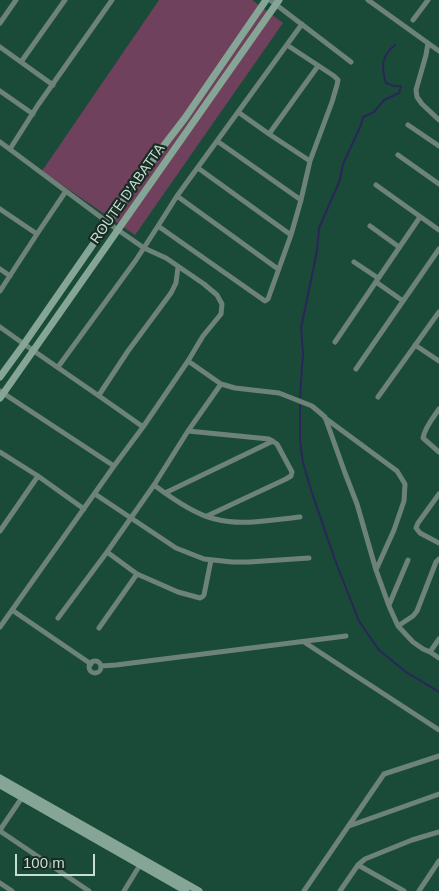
<!DOCTYPE html>
<style>
body{margin:0}
#map{position:relative;width:439px;height:891px;overflow:hidden;background:#194b38;font-family:Helvetica,sans-serif}
canvas{display:block}
.scale{position:absolute;left:15px;top:854px;width:80px;height:22px;box-sizing:border-box;border:2px solid #c6dfd3;border-top:0;padding-left:6px;font-size:15px;line-height:18px;white-space:nowrap;color:#c6dfd3;-webkit-text-stroke:4px #182c23;paint-order:stroke}
</style>
<div id="map">
<canvas width="439" height="891"></canvas>
<div class="scale">100 m</div>
</div>
<script>
const c = document.querySelector('canvas').getContext('2d');
c.lineJoin = 'round';
function paint(path, color) { c.fillStyle = color; c.fill(path, 'evenodd'); }
function trace(path, color, width, dash) { c.strokeStyle = color; c.lineWidth = width; c.lineCap = dash ? 'butt' : 'round'; c.setLineDash(dash || []); c.stroke(path); }
function label(font, color, halo, rows, align = 'center') {
  c.font = font + ' Helvetica,sans-serif'; c.lineWidth = 4.5; c.setLineDash([]); c.textBaseline = 'middle'; c.strokeStyle = halo; c.fillStyle = color; for (const [text, x, y, turn = 0] of rows) {
    c.save(); c.translate(x, y); c.rotate((+turn || 0) * Math.PI / 180); c.textAlign = isNaN(turn) ? turn : align; if (halo) c.strokeText(text, 0, 0); c.fillText(text, 0, 0); c.restore();
  }
}
paint(new Path2D(`
 M159,0H252L283,23L135,235L42,171Z`), '#6f415c');
trace(new Path2D(`
 M300,397L303,353L301,328L317,251L319,228L340,180L343,164L361,125L363,117L374,112L384,100L399,93L401,86H394L386,83C381,67 381,56 395,45
 M300,405V441L303,463L311,490L335,560L359,621L379,650L406,672L439,692`), '#2b2659', 2);
trace(new Path2D(`
 M270,0L351,62
 M368,0L439,51
 M413,20L428,0
 M0,23L16,0
 M428,43L426,55L416,90L417,97L422,104L439,120
 M287,45L334,76L338,80L337,85L332,102L310,161L301,200L291,235L268,299L265,301L158,226L177,196L302,24
 M0,47L53,85
 M21,62L65,0
 M0,91L33,114
 M238,112L269,134L310,161
 M408,125L439,146
 M269,134L318,66
 M217,141L301,200
 M0,142L118,230L144,248L166,258L204,284L217,295L222,304L221,314L203,336L188,361L143,427L114,466L0,627
 M10,149L38,105L112,0
 M398,155L439,184
 M198,168L291,235
 M376,185L439,230
 M177,196L278,269
 M0,209L37,234
 M370,226L399,247
 M354,262L378,278
 M0,269L10,276
 M376,282L403,301
 M0,291L37,234L66,191
 M0,327C47,361 96,393 143,427
 M335,342L420,217
 M415,345L439,361
 M188,361L221,384L235,388L279,393L312,406L325,417L345,473L357,504L376,570L389,606L398,626L413,642L423,649L430,652L439,639
 M58,367L136,260L158,226
 M356,369L439,249
 M0,391L114,466
 M99,395L128,351L171,293L176,283L178,267
 M378,397L439,312
 M439,409C433,418 425,427 423,438L439,452
 M325,418L397,471L405,484L404,501L394,530L376,570
 M188,431L269,439L277,444L292,472L291,476L286,479L207,516
 M0,452L38,476L0,531
 M38,476L84,509
 M154,485C170,497 196,515 215,519C242,526 272,520 300,517
 M165,493L273,441
 M95,494L176,548L204,559L232,562H249L309,558
 M439,494L418,523L416,528L420,533L439,543
 M107,552L137,574L178,592L200,598L202,597L204,595L211,560
 M389,605L408,560
 M12,610L91,664
 M58,618L107,552L154,485L188,431L221,384
 M398,626L413,616L417,611L436,562L439,559
 M99,628L137,574
 M304,642L439,730
 M430,652L439,658
 M89 667a6 6 0 1 1 12 0a6 6 0 1 1-12 0Z
 M101,666L116,665L346,636
 M349,826L439,794
 M0,830L23,796
 M0,831L89,891
 M358,865L404,891
 M0,883L12,891
 M124,891L140,865
 M304,891L384,774L439,756
 M340,891L358,865L365,859L412,840L439,832
 M419,891L439,861`), '#6d8278', 5);
trace(new Path2D(`
 M0,377L24,344L139,178L185,118L266,0
 M0,398L279,0
 M0,778L199,891
 M0,785L186,891`), '#85a696', 7);
label('14px', '#c6dfd3', '#182c23', [
 ["ROUTE D'ABATTA",128,194,-55]
]);
</script>
